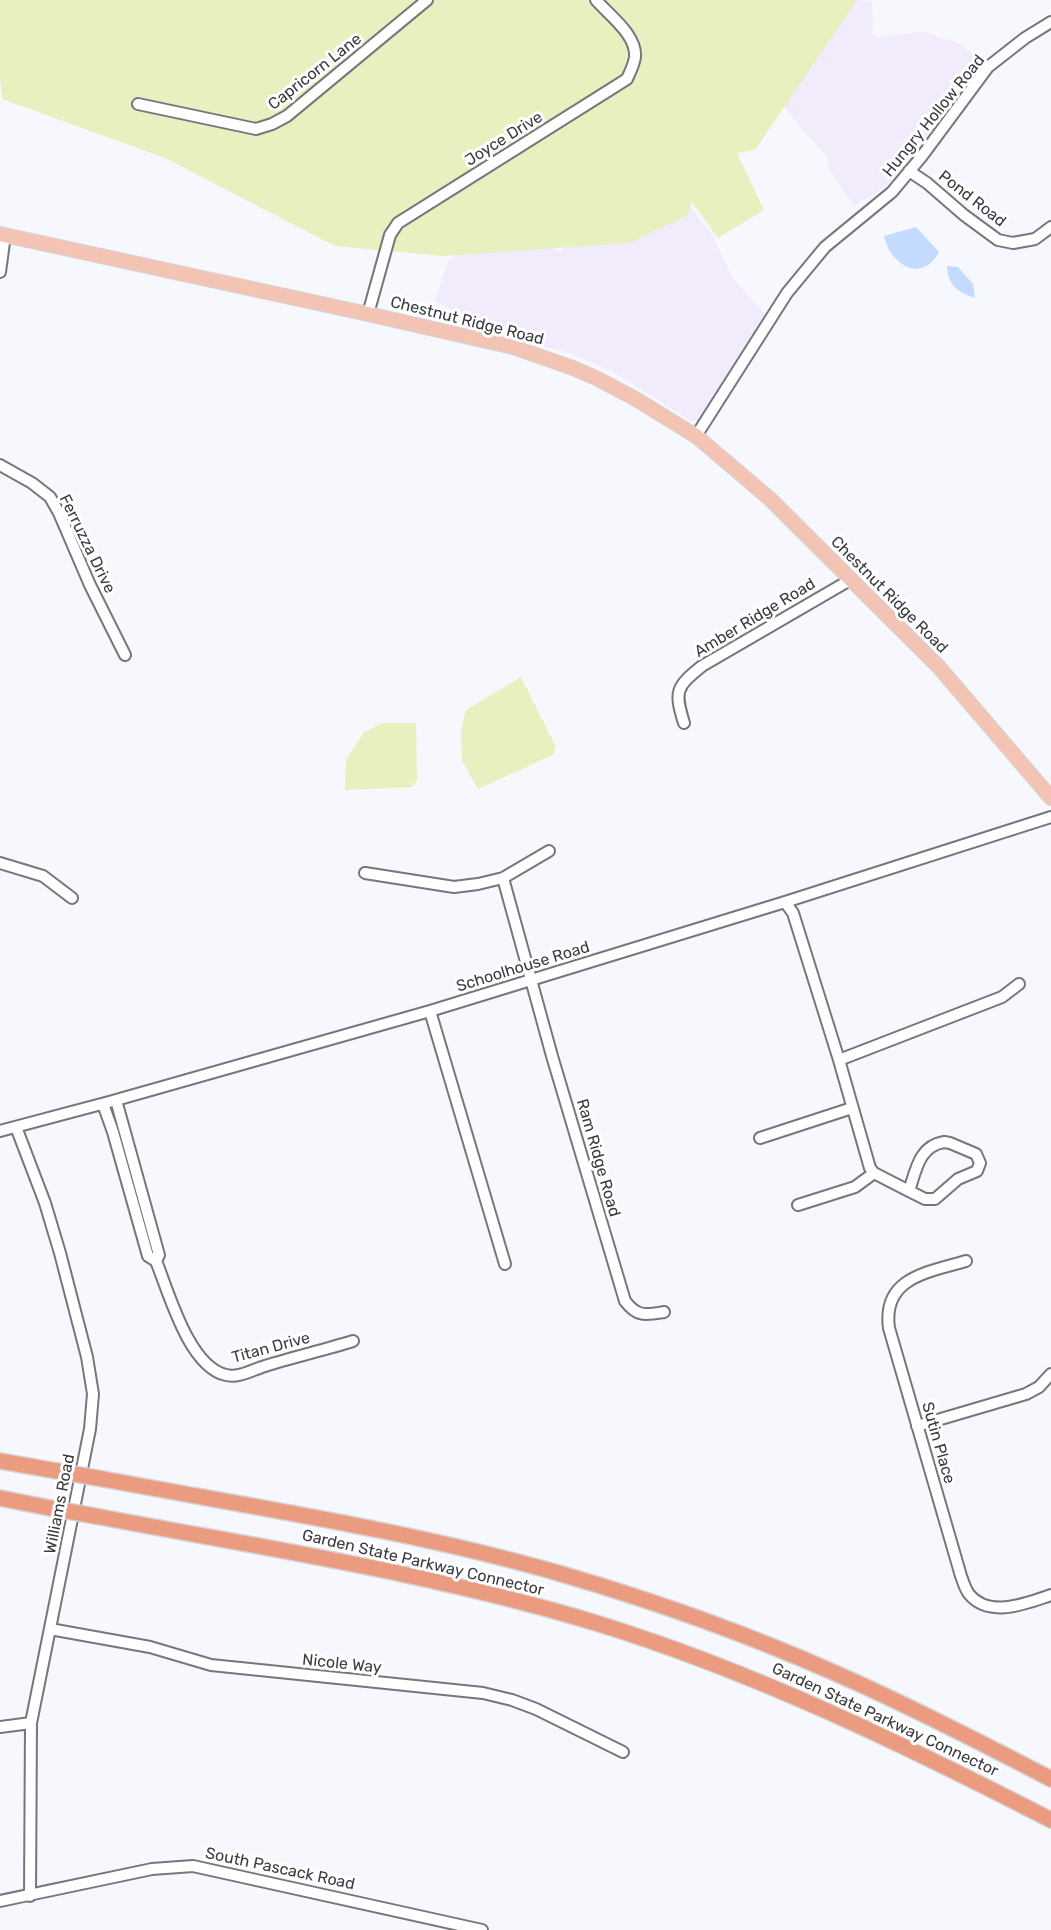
<!DOCTYPE html>
<style>
body{margin:0}
canvas{display:block;background:#f6f8fe}
</style>
<canvas width="1051" height="1930"></canvas>
<script>
const c = document.querySelector('canvas').getContext('2d');
c.lineJoin = 'round';
function paint(path, color) { c.fillStyle = color; c.fill(path, 'evenodd'); }
function trace(path, color, width, dash) { c.strokeStyle = color; c.lineWidth = width; c.lineCap = dash ? 'butt' : 'round'; c.setLineDash(dash || []); c.stroke(path); }
function label(font, color, halo, rows, align = 'center') {
  c.font = font + ' Rubik,sans-serif'; c.lineWidth = 6; c.setLineDash([]); c.textBaseline = 'middle'; c.strokeStyle = halo; c.fillStyle = color; for (const [text, x, y, turn = 0] of rows) {
    c.save(); c.translate(x, y); c.rotate((+turn || 0) * Math.PI / 180); c.textAlign = isNaN(turn) ? turn : align; if (halo) c.strokeText(text, 0, 0); c.fillText(text, 0, 0); c.restore();
  }
}
paint(new Path2D(`
 M853,0L872,1L873,35L879,37L922,32L956,42L986,63L924,147L885,187L854,206L828,167L827,156L805,133L782,104Z
 M664,174L712,235L732,277L767,317L700,421H691L613,372L568,352L463,330V317L435,301L448,261L510,221L559,252L608,220Z`), '#f2ebfc');
paint(new Path2D(`
 M0,0H857L755,150L737,153L764,210L718,238L692,202L687,216L629,243L443,256L335,246L165,158L2,99L0,75Z
 M521,677L556,747L553,755L478,789L462,761L461,730L466,710Z
 M383,723H416L417,780L412,787L345,790L346,760L364,732Z`), '#e7f0bf');
paint(new Path2D(`
 M916,227L939,252C925,277 903,272 889,250C887,246 885,240 884,236Z
 M947,266L958,267L973,284L975,298C958,292 948,286 947,266Z`), '#c2dbff');
const minor = new Path2D(`
 M138,104L256,129L272,124L287,116L427,0
 M909,171L927,183L964,215L998,240L1013,243L1035,239L1051,227
 M0,272L5,235
 M368,314L390,235L398,223L627,79C630,72 634,65 635,57C637,35 609,15 596,0
 M696,436L787,293L825,247L892,192L922,156L988,67L1025,38L1051,22
 M0,465L32,483L50,497L59,513L90,585L125,655
 M684,723C674,691 676,687 702,666L850,580
 M0,863L43,876L72,898
 M365,873L454,887L478,884L503,878L549,851
 M503,878L552,1056L625,1301C637,1317 645,1315 664,1312
 M785,902L793,913L839,1060L870,1168L874,1173L909,1191
 M430,1011L505,1264
 M839,1060L1002,997L1019,984
 M116,1100L159,1255L156,1261
 M103,1104L113,1132L148,1256L156,1261C169,1293 189,1367 226,1375C239,1378 252,1370 265,1366C294,1357 324,1350 353,1341
 M16,1127L45,1203L60,1253L87,1357L93,1394L90,1429L31,1723L30,1896
 M0,1131L109,1102L430,1011L785,902L1051,817
 M760,1138L852,1108
 M944,1142L950,1143L976,1154L980,1163L977,1171L958,1179L935,1199H925L909,1191C916,1170 919,1146 944,1142Z
 M798,1205L855,1187L874,1173
 M966,1261C929,1272 882,1277 889,1328L961,1576C963,1581 965,1589 969,1594C989,1619 1027,1603 1051,1595
 M917,1426L1026,1394L1039,1387L1051,1374
 M50,1629L150,1647L211,1665L483,1693L512,1700L536,1709L623,1752
 M0,1727L31,1723
 M0,1901L152,1869L193,1866L482,1930`);
const major = new Path2D(`
 M0,234L368,314L513,347L573,368L596,378L634,398L696,436L770,499L938,666L1051,798`);
const highway = new Path2D(`
 M0,1461L57,1471
 M103,1479C258,1508 414,1531 565,1575C657,1602 747,1634 835,1673C908,1705 980,1742 1051,1779
 M0,1498L50,1508
 M95,1516C263,1548 432,1573 596,1623C755,1672 903,1744 1051,1820`);
trace(minor, '#75777e', 14);
trace(major, '#d4d4d5', 16);
trace(highway, '#d4d4d5', 18);
trace(minor, '#fff', 10);
trace(major, '#f3c4b3', 14);
trace(highway, '#eb9c80', 15);
const highwayBridge = new Path2D(`
 M57,1471L103,1479
 M50,1508L95,1516`);
trace(highwayBridge, '#d4d4d5', 18, []);
trace(highwayBridge, '#eb9c80', 15);
label('16px', '#3a3b3e', '#fff', [
 ["Capricorn Lane",315,72,-38],
 ["Hungry Hollow Road",934,116,-51],
 ["Joyce Drive",504,139,-32],
 ["Pond Road",972,199,38],
 ["Chestnut Ridge Road",467,321,14],
 ["Ferruzza Drive",87,544,64],
 ["Chestnut Ridge Road",889,595,45],
 ["Amber Ridge Road",755,618,-31],
 ["Schoolhouse Road",523,967,-17],
 ["Ram Ridge Road",598,1158,74],
 ["Titan Drive",271,1348,-15],
 ["Sutin Place",938,1443,74],
 ["Williams Road",60,1504,-79],
 ["Garden State Parkway Connector",423,1563,13],
 ["Nicole Way",342,1664,6],
 ["Garden State Parkway Connector",885,1720,25],
 ["South Pascack Road",280,1869,12]
]);
</script>
